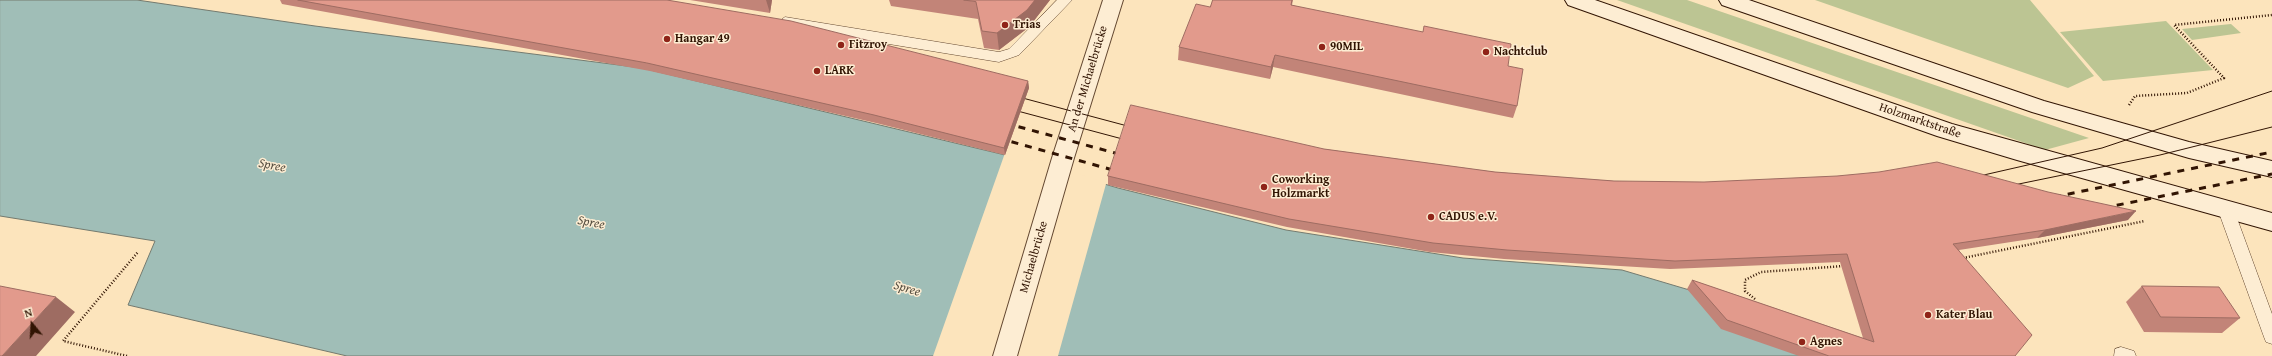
<!DOCTYPE html>
<meta charset="utf-8">
<style>
body{margin:0}
#map{position:relative;width:2272px;height:356px;overflow:hidden;background:#fce4bc;font-family:"Gentium Book Plus",serif}
canvas{display:block}
.north{position:absolute;left:12px;top:304px;width:40px;height:40px;-webkit-text-stroke:3px #fdedd3;paint-order:stroke;rotate:342deg;font-size:11px;font-weight:700;line-height:16px;text-align:center;color:#311403}
.north::after{content:'';display:block;margin:auto;width:14px;height:18px;background:#311403;clip-path:polygon(50% 0,100% 100%,50% 72%,0 100%)}
</style>
<div id="map">
<canvas width="2272" height="356"></canvas>
<div class="north">N</div>
</div>
<script>
const c = document.querySelector('canvas').getContext('2d');
c.lineJoin = 'round';
function paint(path, color) { c.fillStyle = color; c.fill(path, 'evenodd'); }
function trace(path, color, width, dash) { c.strokeStyle = color; c.lineWidth = width; c.lineCap = dash ? 'butt' : 'round'; c.setLineDash(dash || []); c.stroke(path); }
function label(font, color, halo, rows, align = 'center') {
  c.font = font + ' "Gentium Book Plus",serif'; c.lineWidth = 3; c.setLineDash([]); c.textBaseline = 'middle'; c.strokeStyle = halo; c.fillStyle = color; for (const [text, x, y, turn = 0] of rows) {
    c.save(); c.translate(x, y); c.rotate((+turn || 0) * Math.PI / 180); c.textAlign = isNaN(turn) ? turn : align; if (halo) c.strokeText(text, 0, 0); c.fillText(text, 0, 0); c.restore();
  }
}
paint(new Path2D(`
 M1617,0H1687L2089,138L2045,150Z
 M1815,0H2030L2094,76L2068,88Z
 M2166,21L2213,70L2103,81L2060,32Z
 M2231,24L2241,33L2192,40L2182,29Z`), '#bcc593');
const water = new Path2D(`
 M0,0H137L315,26L642,68L1005,155L1118,188L1286,230L1463,258L1622,270L1713,297L1887,356H347L128,305L155,241L0,216Z`);
paint(water, '#a0beb7');
trace(water, '#747a6f', 1);
paint(new Path2D(`
 M1005,153L1109,183L1106,184L1058,356H933Z`), '#fce4bc');
const service = new Path2D(`
 M1057,0H1072L1019,55L999,62L785,27L778,22L785,17L999,52L1009,49Z
 M2226,204L2231,206L2234,210L2272,314V344L2266,342L2264,337L2218,210L2221,206Z
 M2121,347L2134,351L2136,356H2114L2115,349Z`);
const tertiary = new Path2D(`
 M1103,0H1123L1074,158L1017,356H993L1052,158Z`);
const secondary = new Path2D(`
 M1565,0H1595L1952,124L2272,213V231L2017,160L1937,136L1568,5Z
 M1719,0H1749L2044,101L2189,142L2272,161V177L2189,158L2032,112L1722,5Z`);
trace(service, '#644831', 1);
trace(tertiary, '#644831', 2);
trace(secondary, '#311403', 2);
trace(new Path2D(`
 M2129,105L2135,96L2187,93L2224,78L2174,25L2272,15
 M1963,258L2145,221
 M1755,299L1745,291V280L1761,272L1844,266
 M127,356L63,341L138,252`), '#311403', 2.5, [1, 2]);
paint(service, '#fdedd3');
paint(tertiary, '#fdedd3');
paint(secondary, '#fdedd3');
trace(new Path2D(`
 M1015,96L1135,128
 M1010,109L1130,141
 M1975,177L2102,148L2272,91
 M2009,186L2160,155L2272,127`), '#311403', 1);
trace(new Path2D(`
 M1005,123L1126,156
 M998,138L1120,172
 M2054,197L2272,152
 M2103,208L2272,174`), '#311403', 3, [7, 7]);
paint(new Path2D(`
 M280,0H667L1028,81L1029,88L1005,155L876,123L650,71L282,4Z
 M690,0H772L770,13Z
 M889,0H1050L1029,27L999,50L984,48L978,19L891,6Z
 M1213,0H1293L1292,5L1508,66L1517,106L1513,118L1273,67L1270,79L1178,60L1179,47L1210,7Z
 M1324,149L1495,172L2128,220L2037,238L1959,250L2015,356H1799L1721,329L1687,289L1692,280L1863,338L1840,262L1670,269L1504,259L1430,252L1287,227L1108,185V176Z
 M2142,286L2240,318L2222,333L2144,332L2126,302Z`), '#c28478');
paint(new Path2D(`
 M766,0H772L770,13Z
 M1035,0H1050L1029,27L999,50L997,33Z
 M1275,55L1273,67L1270,79L1271,67Z
 M1028,81L1029,88L1005,155L1004,148Z
 M2136,211L2128,220L2037,238L2045,230Z
 M56,297L75,312L36,356H2Z`), '#9e6c62');
const building = new Path2D(`
 M298,0H667L791,21L1028,81L1004,148L874,115L647,63Z
 M964,0H1035L1027,10L997,33L982,31L976,2Z
 M1213,0H1292L1291,5L1423,32L1424,26L1511,44L1508,66L1523,69L1517,106L1275,55L1271,67L1179,47L1196,4L1210,7Z
 M1131,105L1324,149L1495,172L1614,181L1704,182L1837,176L1879,172L1937,162L2048,192L2136,211L2045,230L1953,244L2032,335L2015,356H1829L1727,320L1692,280L1874,342L1847,254L1675,261L1507,250L1433,243L1289,219L1108,176Z
 M0,286L56,297L2,356H0Z
 M2142,286L2219,287L2240,318L2161,317Z`);
paint(building, '#e29a8c');
trace(building, '#9e6c62', 1);
for (const [x, y, r, color] of [
 [1005,25,4,"#8f2418"],
 [667,39,4,"#8f2418"],
 [841,45,4,"#8f2418"],
 [1322,47,4,"#8f2418"],
 [1486,52,4,"#8f2418"],
 [817,71,4,"#8f2418"],
 [1264,187,4,"#8f2418"],
 [1431,217,4,"#8f2418"],
 [1928,315,4,"#8f2418"],
 [1802,342,4,"#8f2418"]
]) { const dot = new Path2D(); dot.arc(x, y, r, 0, 2 * Math.PI); c.fillStyle = color; c.fill(dot); trace(dot, '#fdedd3', 1.5); }
label('bold 12px', '#311403', '#fdedd3', [
 ["Trias",1013,25],
 ["Hangar 49",675,39],
 ["Fitzroy",849,45],
 ["90MIL",1330,47],
 ["Nachtclub",1494,52],
 ["LARK",825,71],
 ["Coworking",1272,180],
 ["Holzmarkt",1272,194],
 ["CADUS e.V.",1439,217],
 ["Kater Blau",1936,315],
 ["Agnes",1810,342]
], 'left');
label('12px', '#311403', '#fdedd3', [
 ["An der Michaelbrücke",1088,79,-73],
 ["Holzmarktstraße",1920,121,19],
 ["Michaelbrücke",1034,257,-74]
]);
label('italic 13px', '#585042', '#fdedd3', [
 ["Spree",272,166,10],
 ["Spree",591,223,10],
 ["Spree",907,289,16]
]);
</script>
